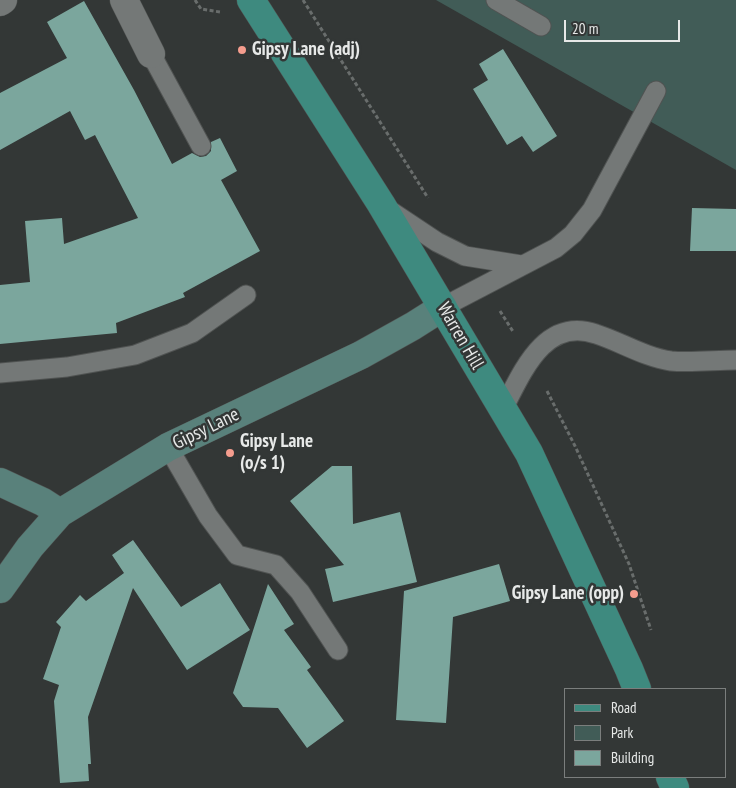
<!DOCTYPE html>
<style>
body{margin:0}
#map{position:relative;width:736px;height:788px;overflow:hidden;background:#333736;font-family:"PT Sans Narrow",sans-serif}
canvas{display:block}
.legend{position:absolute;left:564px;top:688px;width:162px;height:90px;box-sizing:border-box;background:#333736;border:1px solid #7b7e7d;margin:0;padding:6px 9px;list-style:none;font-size:15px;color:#e7e9e8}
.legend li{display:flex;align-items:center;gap:10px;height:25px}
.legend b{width:25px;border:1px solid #7b7e7d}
.scale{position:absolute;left:564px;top:20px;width:116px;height:22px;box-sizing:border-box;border:2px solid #e7e9e8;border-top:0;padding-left:6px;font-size:15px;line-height:18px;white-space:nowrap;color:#e7e9e8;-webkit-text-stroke:4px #333736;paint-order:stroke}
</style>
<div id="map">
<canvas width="736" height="788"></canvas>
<ul class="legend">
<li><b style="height:6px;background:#3e8a7f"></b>Road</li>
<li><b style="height:14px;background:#415c57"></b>Park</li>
<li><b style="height:14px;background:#7ba69d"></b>Building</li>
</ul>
<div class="scale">20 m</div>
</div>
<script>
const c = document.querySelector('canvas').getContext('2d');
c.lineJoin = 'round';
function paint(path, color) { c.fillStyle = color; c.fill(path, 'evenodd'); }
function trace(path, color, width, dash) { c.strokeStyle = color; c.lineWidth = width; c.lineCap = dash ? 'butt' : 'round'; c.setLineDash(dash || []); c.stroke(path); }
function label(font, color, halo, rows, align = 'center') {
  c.font = font + ' "PT Sans Narrow",sans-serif'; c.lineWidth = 5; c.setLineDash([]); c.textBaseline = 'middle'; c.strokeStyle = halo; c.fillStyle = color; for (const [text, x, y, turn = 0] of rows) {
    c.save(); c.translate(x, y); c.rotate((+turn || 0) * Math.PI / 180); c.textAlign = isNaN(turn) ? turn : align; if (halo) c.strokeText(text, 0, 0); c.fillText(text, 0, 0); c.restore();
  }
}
paint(new Path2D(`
 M436,0H736V170Z`), '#415c57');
paint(new Path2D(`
 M84,1L134,90L172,164L192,153L200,157L206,156L211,151V142L220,138L237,171L221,180L260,251L183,293L185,297L116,323L117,333L0,344V285L30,282L25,221L62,218L64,244L138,218L95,135L85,140L70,111L0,150V93L67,58L47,22Z
 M503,49L557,136L533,152L522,136L507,145L473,89L488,80L479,64Z
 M692,208L736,209V251H690Z
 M332,466H352L353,524L400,512L417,582L333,602L325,569L344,565L290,501Z
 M133,540L181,607L220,583L250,630L187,670L133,588L88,717L91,764H88L89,781L60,783L54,701L59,685L43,679L61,627L56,622L80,595L86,601L124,573L112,555Z
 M499,564L510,601L453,617L446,723L396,720L404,591Z
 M268,584L294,624L284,630L311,667L307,670L344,721L307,748L278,708L243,707L233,693Z`), '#7ba69d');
const lane = new Path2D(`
 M496,0L541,26
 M151,54L201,146
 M386,208L437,242L465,256L521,265
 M443,307L556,248L573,234L592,210L656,91
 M0,373L67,367L135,355L192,333L246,295
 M503,409C522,373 544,316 596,334C621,342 644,357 671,361C690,363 716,360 736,360
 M168,447L208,516L237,555L276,565L300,592L338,650`);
const street = new Path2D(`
 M124,0L151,54
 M0,2L3,0`);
const secondary = new Path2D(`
 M0,482L43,502L60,513
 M0,589L30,547L60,513L168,447L361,355L413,326L443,307`);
const primary = new Path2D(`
 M251,0L381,204L529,453L629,669L637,689
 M670,777L675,788`);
trace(lane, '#505352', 21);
trace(street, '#505352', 29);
trace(secondary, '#505352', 29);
trace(primary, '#505352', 29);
trace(new Path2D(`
 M195,0L201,9L220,12
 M303,0L428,198
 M500,311L514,333
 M547,391L575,446L629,564L651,630`), '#696d6c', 3, [4, 2.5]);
trace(lane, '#747877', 19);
trace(street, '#747877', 28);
trace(secondary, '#59817b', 28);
trace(primary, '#3e8a7f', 28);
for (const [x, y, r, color] of [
 [242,50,5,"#f59d8e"],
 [230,453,5,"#f59d8e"],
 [634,594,5,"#f59d8e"]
]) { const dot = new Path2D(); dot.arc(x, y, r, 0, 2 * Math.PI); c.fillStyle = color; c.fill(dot); trace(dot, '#333736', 2); }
label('bold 19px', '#e7e9e8', '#333736', [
 ["Gipsy Lane (adj)",252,50],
 ["Gipsy Lane",240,442],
 ["(o/s 1)",240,464],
 ["Gipsy Lane (opp)",624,594,"right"]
], 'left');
label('19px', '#e7e9e8', '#333736', [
 ["Warren Hill",460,336,60],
 ["Gipsy Lane",206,429,-26]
]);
</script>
